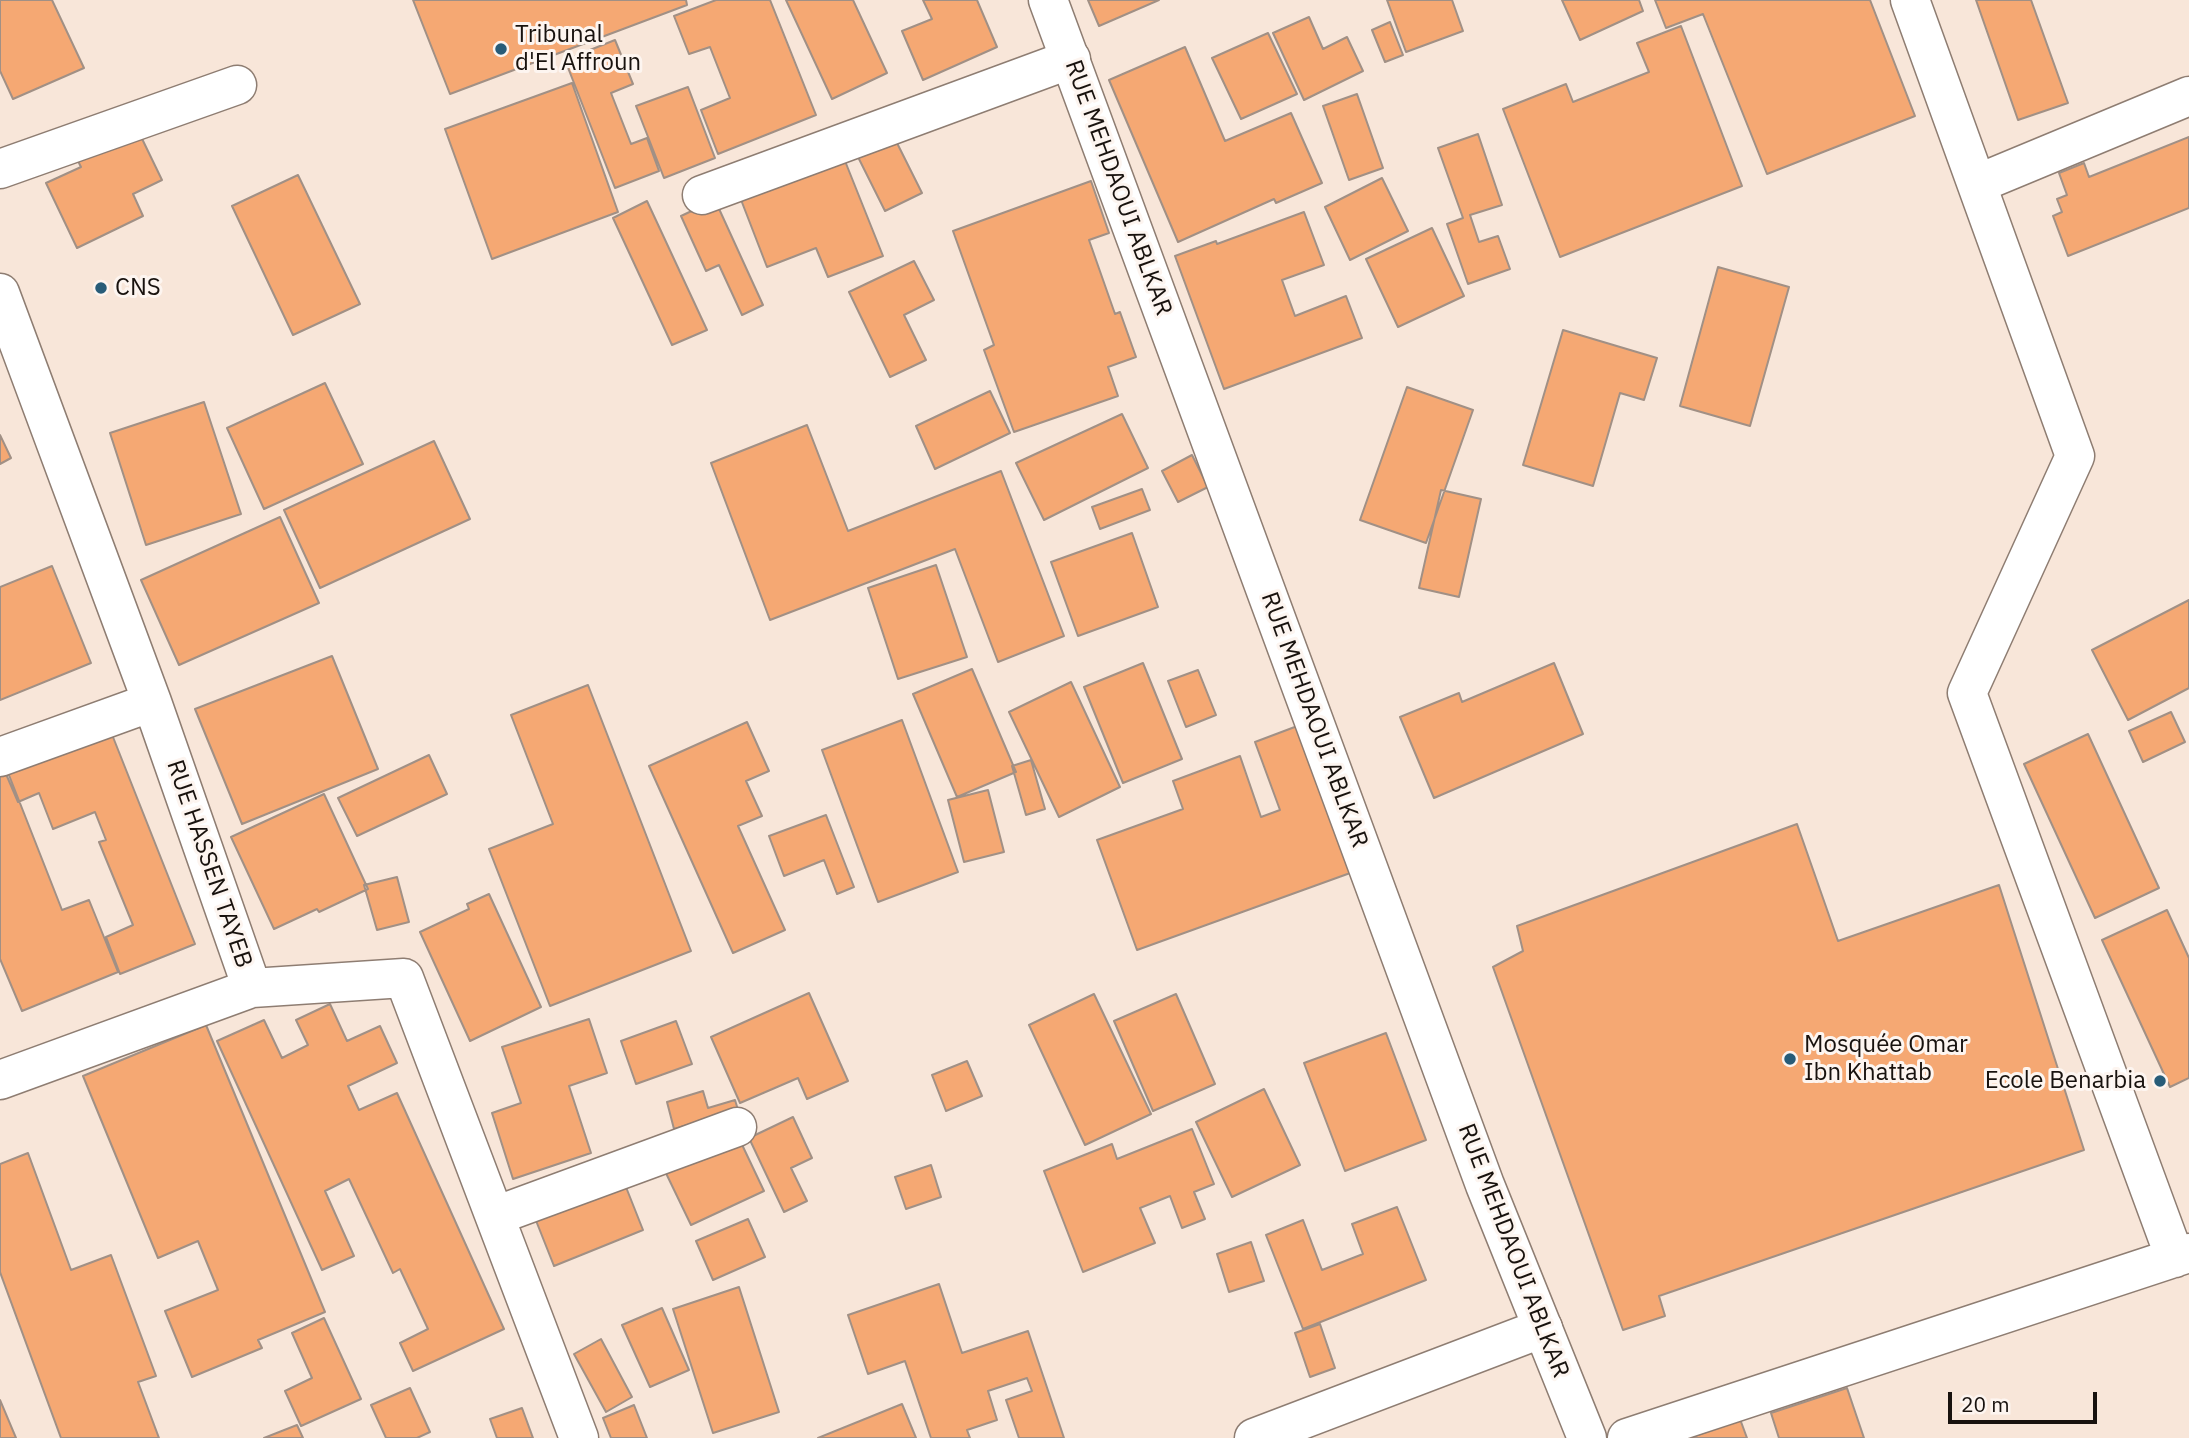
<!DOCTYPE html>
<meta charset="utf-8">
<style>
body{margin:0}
#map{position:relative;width:2189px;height:1438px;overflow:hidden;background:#f8e6d9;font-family:"IBM Plex Sans",sans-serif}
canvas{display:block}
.scale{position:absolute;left:1948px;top:1392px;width:149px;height:32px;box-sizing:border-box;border:4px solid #18120e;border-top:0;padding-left:9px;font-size:21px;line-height:24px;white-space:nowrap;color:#18120e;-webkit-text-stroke:5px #fdf5f0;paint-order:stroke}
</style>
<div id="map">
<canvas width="2189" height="1438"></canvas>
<div class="scale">20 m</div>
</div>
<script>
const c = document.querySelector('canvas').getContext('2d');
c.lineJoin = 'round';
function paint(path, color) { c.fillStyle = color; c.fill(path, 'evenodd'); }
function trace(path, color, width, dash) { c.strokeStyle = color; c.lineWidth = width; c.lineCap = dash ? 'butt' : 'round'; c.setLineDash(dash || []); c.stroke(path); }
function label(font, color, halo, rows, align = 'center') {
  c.font = font + ' "IBM Plex Sans",sans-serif'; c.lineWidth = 6; c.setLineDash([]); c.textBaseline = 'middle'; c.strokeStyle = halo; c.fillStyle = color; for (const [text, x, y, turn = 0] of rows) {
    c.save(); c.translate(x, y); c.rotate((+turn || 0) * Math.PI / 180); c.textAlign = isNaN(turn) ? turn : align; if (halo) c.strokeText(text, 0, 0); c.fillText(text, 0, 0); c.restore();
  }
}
const building = new Path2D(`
 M0,0H52L84,68L13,99L0,71Z
 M413,0H686L687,5L450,94Z
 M716,0H770L816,115L718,154L701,110L730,98L710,47L689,54L674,16Z
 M786,0H853L887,73L832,99Z
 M923,0H977L997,47L923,80L902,31L932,19Z
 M1088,0H1159L1099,26Z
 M1387,0H1452L1463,31L1406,52Z
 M1562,0H1639L1643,11L1580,40Z
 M1655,0H1870L1915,116L1767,174L1703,14L1666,28Z
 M1976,0H2031L2068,103L2018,120Z
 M1309,17L1323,49L1347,37L1363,71L1304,100L1273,33Z
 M1390,22L1403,55L1385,62L1372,30Z
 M1681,26L1742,186L1560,257L1503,109L1566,84L1573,102L1649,72L1637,43Z
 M1268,33L1297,94L1241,119L1212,58Z
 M615,40L633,84L611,93L631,144L647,138L659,171L615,188L565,60Z
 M1185,47L1225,141L1291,113L1322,183L1276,203L1274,199L1178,242L1109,80Z
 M572,83L618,212L492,259L445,129Z
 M688,87L715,158L664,178L636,106Z
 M1357,94L1383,168L1349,180L1323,106Z
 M131,116L162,180L133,194L143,216L77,248L46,183L81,167L78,161Z
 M892,133L922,193L885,211L855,151Z
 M1478,134L1502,205L1470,215L1479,242L1498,236L1510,269L1468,284L1447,224L1463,218L1438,148Z
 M2189,137V208L2068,256L2053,216L2062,212L2057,199L2067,195L2059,173L2084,163L2089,177Z
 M841,151L883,256L828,277L816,248L767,267L738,192Z
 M298,175L360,304L293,335L232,206Z
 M1382,178L1408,231L1350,260L1325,207Z
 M1091,181L1109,233L1089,240L1115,314L1120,312L1136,357L1108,367L1118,396L1014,432L984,350L994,345L953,231Z
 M715,200L763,305L742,315L719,265L706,271L681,216Z
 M647,201L707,330L672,345L613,218Z
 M1304,212L1324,265L1282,280L1295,316L1346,296L1362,338L1224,389L1175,256L1216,241L1217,244Z
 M1432,228L1464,296L1398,327L1366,259Z
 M914,261L934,300L904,315L926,360L890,377L849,292Z
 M1718,267L1789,287L1750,426L1680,406Z
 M1563,330L1657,358L1644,400L1620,393L1593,486L1523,465Z
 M325,383L363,464L264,509L227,428Z
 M1407,387L1473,410L1426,543L1360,520Z
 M990,391L1010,433L935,469L916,426Z
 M204,402L241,514L146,545L110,433Z
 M1122,414L1148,468L1044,520L1016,463Z
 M807,425L848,531L1001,471L1064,636L998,662L955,549L770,620L711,463Z
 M0,435L11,458L0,464Z
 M434,441L470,519L320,588L284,510Z
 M1192,455L1208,487L1178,502L1162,471Z
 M1142,489L1150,510L1100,529L1092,507Z
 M1441,490L1481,499L1459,597L1419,588Z
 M280,517L319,603L179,665L141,580Z
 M1132,533L1158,607L1078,636L1051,562Z
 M936,565L967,657L898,679L868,588Z
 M52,566L91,663L0,700V587Z
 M2189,600V688L2128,720L2092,650Z
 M332,656L378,769L242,824L195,709Z
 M1143,663L1182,759L1123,783L1084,687Z
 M1554,663L1583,734L1434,798L1400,717L1459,693L1462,702Z
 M972,669L1016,772L957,797L913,694Z
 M1198,670L1216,715L1186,727L1168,681Z
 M1071,682L1120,787L1059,817L1009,712Z
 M588,685L691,951L550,1006L489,849L553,824L511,715Z
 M2171,712L2185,742L2143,762L2129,731Z
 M902,720L958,872L878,902L822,750Z
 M747,722L769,771L746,781L762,816L738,826L785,930L733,953L649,766Z
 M1300,725L1353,872L1137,950L1097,840L1183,809L1173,781L1240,756L1261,817L1280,810L1255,742Z
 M111,732L195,944L120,974L106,937L133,925L99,842L106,840L95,812L53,829L39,793L18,802L6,774Z
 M2088,734L2159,888L2095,918L2024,764Z
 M429,755L447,794L357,836L338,798Z
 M1031,760L1045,809L1026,815L1012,766Z
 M5,765L62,910L89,900L118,972L22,1011L0,959V767Z
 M988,790L1004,852L964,862L948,800Z
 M324,794L368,889L319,912L317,909L274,929L231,837Z
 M826,815L854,887L837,894L824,860L784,876L769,836Z
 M1797,824L1838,941L1999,885L2084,1150L1659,1296L1665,1316L1623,1330L1493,967L1523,951L1517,926Z
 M397,877L409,922L377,930L364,885Z
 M489,894L541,1007L470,1041L420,932L469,909L467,904Z
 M2167,910L2189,958V1078L2170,1087L2102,940Z
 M809,993L848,1081L807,1099L798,1078L740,1103L711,1037Z
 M1094,994L1151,1114L1085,1145L1029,1025Z
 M1176,994L1215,1084L1153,1111L1114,1021Z
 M330,1004L347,1041L380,1026L397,1063L348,1086L359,1110L397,1093L504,1329L413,1371L400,1343L428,1329L400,1269L393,1273L349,1179L325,1191L354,1256L322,1270L217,1041L264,1020L282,1058L308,1045L296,1020Z
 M589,1019L607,1073L569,1086L591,1153L513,1179L492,1113L521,1103L502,1047Z
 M676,1021L692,1064L636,1084L621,1041Z
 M206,1025L325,1312L258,1340L262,1348L192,1377L165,1311L218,1290L198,1241L158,1258L83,1076Z
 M1386,1033L1426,1140L1345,1171L1304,1063Z
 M967,1061L982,1096L946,1111L932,1075Z
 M1264,1089L1300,1165L1232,1197L1196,1122Z
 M703,1091L708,1108L735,1100L742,1123L704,1120L674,1129L667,1102Z
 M793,1117L812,1158L791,1168L807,1201L784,1212L749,1138Z
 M1192,1129L1214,1184L1194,1192L1205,1219L1182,1228L1170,1196L1140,1208L1155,1243L1083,1272L1044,1171L1112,1144L1117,1159Z
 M736,1132L764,1191L691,1225L663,1167Z
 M28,1153L71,1270L111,1255L156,1376L138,1382L159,1438H61L0,1272V1164Z
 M931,1165L941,1197L906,1209L895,1177Z
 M620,1172L643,1230L554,1266L531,1208Z
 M1397,1207L1426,1280L1303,1329L1266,1235L1303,1220L1322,1270L1363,1254L1352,1224Z
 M748,1219L765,1257L713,1280L696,1241Z
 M1251,1242L1264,1281L1229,1292L1217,1254Z
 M939,1284L962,1353L1028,1331L1064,1438H1019L1006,1400L1032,1391L1027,1378L988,1391L997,1420L967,1430L970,1438H931L905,1361L868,1374L848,1315Z
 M739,1287L779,1412L713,1433L673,1309Z
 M662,1308L689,1370L650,1387L622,1325Z
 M324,1318L361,1399L301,1426L285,1391L312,1378L292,1333Z
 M1320,1324L1335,1368L1310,1377L1295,1333Z
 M601,1339L632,1397L606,1412L574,1354Z
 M410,1388L430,1432L417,1438H386L371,1405Z
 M1847,1388L1864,1438H1779L1771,1413Z
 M0,1400L16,1438H0Z
 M902,1404L916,1438H818Z
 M634,1405L647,1438H611L603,1418Z
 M522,1408L533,1438H497L490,1419Z
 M1740,1419L1747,1438H1690Z
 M297,1425L303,1438H264Z`);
paint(building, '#f5a873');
trace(building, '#a19085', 2);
const street = new Path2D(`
 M1910,0L2075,456L1967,693L2175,1258
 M0,169L237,85
 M1977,184L2189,96
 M702,195L1071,59
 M0,293L152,702L252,988
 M0,757L152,702
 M0,1080L252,988L404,978L579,1438
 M495,1216L737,1127
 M1254,1438L1543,1328
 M1627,1438L2189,1253`);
const secondary = new Path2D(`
 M1048,0L1485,1185L1587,1438`);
trace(street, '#8e7d72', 41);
trace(secondary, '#8e7d72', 41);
trace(street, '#fff', 38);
trace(secondary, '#fff', 38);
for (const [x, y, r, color] of [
 [501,49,7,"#285c78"],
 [101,288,7,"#285c78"],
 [1790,1059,7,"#285c78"],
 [2160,1081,7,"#285c78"]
]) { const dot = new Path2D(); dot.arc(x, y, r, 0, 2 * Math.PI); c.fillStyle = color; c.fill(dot); trace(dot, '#fdf5f0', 2.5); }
label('24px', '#18120e', '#fdf5f0', [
 ["Tribunal",515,35],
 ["d'El Affroun",515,63],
 ["CNS",115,288],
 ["Mosquée Omar",1804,1045],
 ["Ibn Khattab",1804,1073],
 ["Ecole Benarbia",2146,1081,"right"]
], 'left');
label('24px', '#18120e', '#fdf5f0', [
 ["RUE MEHDAOUI ABLKAR",1118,188,70],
 ["RUE MEHDAOUI ABLKAR",1314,720,70],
 ["RUE HASSEN TAYEB",209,864,71],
 ["RUE MEHDAOUI ABLKAR",1513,1251,69]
]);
</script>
